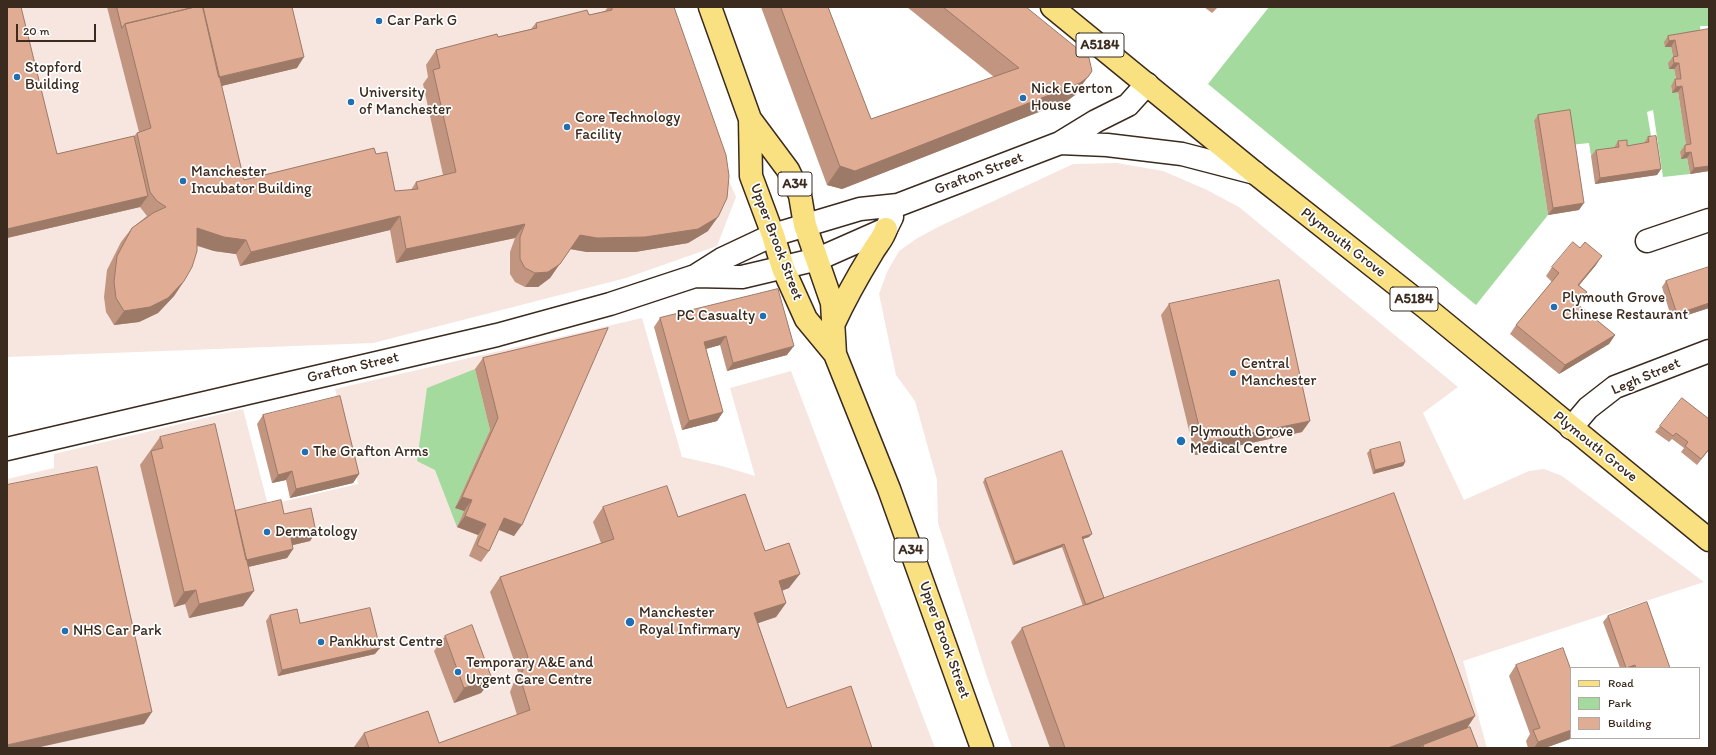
<!DOCTYPE html>
<style>
body{margin:0}
#map{position:relative;width:1716px;height:755px;overflow:hidden;background:#fff;font-family:Itim,sans-serif}
canvas{display:block}
.frame{position:absolute;inset:0;border:8px solid #3b2a1e;pointer-events:none}
.legend{position:absolute;left:1570px;top:667px;width:130px;height:72px;box-sizing:border-box;background:#fff;border:1px solid #b1aaa5;margin:0;padding:5px 7px;list-style:none;font-size:12px;color:#3b2a1e}
.legend li{display:flex;align-items:center;gap:8px;height:20px}
.legend b{width:20px;border:1px solid #b1aaa5}
.scale{position:absolute;left:16px;top:24px;width:80px;height:18px;box-sizing:border-box;border:2px solid #3b2a1e;border-top:0;padding-left:5px;font-size:12px;line-height:14px;white-space:nowrap;color:#3b2a1e;-webkit-text-stroke:3px #fff;paint-order:stroke}
</style>
<div id="map">
<canvas width="1716" height="755"></canvas>
<div class="frame"></div>
<ul class="legend">
<li><b style="height:5px;background:#f9e181"></b>Road</li>
<li><b style="height:11px;background:#a4da9d"></b>Park</li>
<li><b style="height:11px;background:#e0ad94"></b>Building</li>
</ul>
<div class="scale">20 m</div>
</div>
<script>
const c = document.querySelector('canvas').getContext('2d');
c.lineJoin = 'round';
function paint(path, color) { c.fillStyle = color; c.fill(path, 'evenodd'); }
function trace(path, color, width, dash) { c.strokeStyle = color; c.lineWidth = width; c.lineCap = dash ? 'butt' : 'round'; c.setLineDash(dash || []); c.stroke(path); }
function label(font, color, halo, rows, align = 'center') {
  c.font = font + ' Itim,sans-serif'; c.lineWidth = 3.5; c.setLineDash([]); c.textBaseline = 'middle'; c.strokeStyle = halo; c.fillStyle = color; for (const [text, x, y, turn = 0] of rows) {
    c.save(); c.translate(x, y); c.rotate((+turn || 0) * Math.PI / 180); c.textAlign = isNaN(turn) ? turn : align; if (halo) c.strokeText(text, 0, 0); c.fillText(text, 0, 0); c.restore();
  }
}
paint(new Path2D(`
 M7,7H655L736,197L717,246L626,278L373,343L7,357Z
 M1117,163L1163,171L1205,189L1239,207L1458,387L1423,413L1464,500L1529,471L1544,469L1562,476L1704,582L1463,661L1487,748H1012L987,677L938,523L937,480L915,401L896,375L879,294L887,272L899,251L916,239L940,226L1073,164Z
 M642,318L682,457L722,466L755,476L730,388L791,371L935,748H7V479L54,468V454L243,409L268,505L358,484L335,389Z`), '#f6e6df');
paint(new Path2D(`
 M1269,7H1709V26H1700L1701,36L1665,47H1671L1674,62L1669,69H1674L1677,85L1671,86L1672,93L1678,92L1687,151L1680,152L1681,158H1687L1690,174L1663,177L1653,110L1647,112L1652,142L1615,153L1591,156L1589,143L1570,145L1534,121L1548,215L1476,305L1208,84Z
 M475,369L490,430L455,508L464,511L457,527L435,470L417,461L427,388Z`), '#a4da9d');
const street = new Path2D(`
 M1647,241L1709,220
 M1571,428L1588,408L1615,387L1709,351`);
const secondary = new Path2D(`
 M1060,143L1107,145L1182,154L1255,173
 M695,276L742,277L818,259L886,229L892,217
 M7,449L497,335L610,304L695,276L722,259L773,235L860,209L898,205L1060,143L1096,121L1128,105L1147,84`);
const primary = new Path2D(`
 M1052,7L1255,173L1425,307L1709,540`);
const highway = new Path2D(`
 M710,7L750,119L788,170L800,195L805,225L832,303L835,354
 M750,119L751,176L773,235L783,268L806,319L835,354L889,489L982,748
 M834,323C845,299 858,276 872,253C877,244 883,239 886,229`);
trace(street, '#3b2a1e', 25);
trace(secondary, '#3b2a1e', 25);
trace(primary, '#3b2a1e', 25);
trace(highway, '#3b2a1e', 25);
trace(street, '#fff', 22);
trace(secondary, '#fff', 22);
trace(primary, '#f9e181', 22);
trace(highway, '#f9e181', 22);
paint(new Path2D(`
 M7,7L57,154L134,136L137,133L139,132L107,7H292L297,68L221,86L244,180L376,154L395,191L411,190L416,182L443,175L423,84L428,77L426,65L436,50L498,37L531,29L536,23L589,15L605,11L608,7H674L708,231L688,243L635,252H587L570,249L550,278L538,287H525L515,282L510,274V252L515,238L396,263L390,230L240,266L236,254L214,251L197,246L184,281L174,296L158,313L139,322L114,325L106,312L104,297L107,270L121,242L132,228L147,216L140,207L7,238Z
 M761,7H828L871,119L994,77L907,7H1026L1079,89L1075,95L1067,101L842,189L827,185Z
 M1204,7H1218L1212,13Z
 M1709,29V171L1690,174L1687,158L1681,159L1680,152L1685,145H1686L1678,92L1672,93L1671,86L1675,79H1676L1674,69H1669L1668,63L1673,57L1671,47H1665L1664,42L1668,36Z
 M1538,115L1579,210L1548,215L1534,121Z
 M1648,137L1661,169L1657,175L1595,184L1591,156L1596,150L1614,148L1618,141L1627,146L1644,143Z
 M1596,265L1579,285L1587,292L1578,305L1615,335L1609,344L1559,374L1510,334L1516,325L1552,282L1546,276L1552,267Z
 M1666,281L1709,308L1672,320L1662,287Z
 M778,289L787,355L727,371L720,345L706,349L723,412L717,421L682,430L654,327L660,318Z
 M1169,304L1302,432L1195,455L1161,315Z
 M608,328L514,536L499,530L489,551L481,562L469,556L478,535L457,527L464,511L455,508L490,430L475,369L483,358Z
 M263,415L359,474L353,483L290,498L286,480L272,483L257,424Z
 M1709,419V450L1697,465L1681,452L1684,448L1672,439L1669,442L1655,432L1660,426Z
 M160,437L235,511L284,514L316,532L310,541L292,545L293,549L287,558L248,567L243,606L189,618L185,604L174,607L140,465Z
 M1370,450L1405,462L1403,466L1373,474L1367,453Z
 M985,479L1089,537L1083,539L1104,598L1467,728L1478,748H1420L1421,747L1418,748H1050L1011,642L1022,628L1083,606L1062,547L1013,565L983,482Z
 M603,507L678,517L765,551L789,588L782,591L786,603L776,617L758,623L787,708L872,748H354V747L364,733L439,743L517,715L510,692L518,672L490,592L500,577L601,543L593,522Z
 M270,615L300,623L375,654L278,676L266,621Z
 M1608,616L1670,668H1620L1603,622Z
 M445,636L492,679L481,693L454,703L434,651Z
 M1516,665L1571,738H1573L1545,748H1528L1526,741L1530,734L1509,676Z`), '#c1957f');
paint(new Path2D(`
 M1675,40L1671,47H1665L1669,41Z
 M304,57L297,68L209,89L217,78Z
 M1674,63H1679L1674,69H1669Z
 M1092,71L1075,95L1067,101L842,189L827,185L840,166Z
 M1682,86L1678,92L1672,93L1676,87Z
 M1691,152L1687,158L1681,159L1685,153Z
 M1709,166V171L1690,174L1694,168Z
 M1661,169L1657,175L1595,184L1600,178Z
 M148,196L140,207L7,238V229Z
 M1584,203L1579,210L1548,215L1553,208Z
 M400,216L390,230L240,266L251,252Z
 M718,217L708,231L688,243L635,252H587L570,249L550,278L538,287H525L535,273L580,235Z
 M525,224L515,238L396,263L406,249Z
 M197,228L246,240L236,254L214,251L187,242Z
 M1602,256L1596,265L1572,294L1578,285Z
 M184,281L174,296L158,313L139,322L114,325L124,311Z
 M1587,292L1581,301L1571,313L1577,304Z
 M1709,303V308L1672,320L1677,314Z
 M1615,335L1609,344L1559,374L1565,365Z
 M726,336L720,345L698,351L704,342Z
 M794,346L787,355L727,371L733,363Z
 M723,412L717,421L682,430L689,421Z
 M1310,421L1302,432L1195,455L1203,443Z
 M1405,462L1403,466L1373,474L1375,470Z
 M292,471L286,480L272,483L278,475Z
 M359,474L353,483L290,498L296,489Z
 M462,497L472,500L464,511L455,508Z
 M465,516L486,524L478,535L457,527Z
 M504,518L522,525L514,536L497,529Z
 M316,532L310,541L285,547L291,538Z
 M1092,534L1089,537L1080,540L1082,537Z
 M1064,544L1062,547L1013,565L1015,562Z
 M293,549L287,558L235,570L242,561Z
 M800,574L789,588L768,595L779,581Z
 M196,590L185,604L174,607L184,592Z
 M254,591L243,606L189,618L199,604Z
 M786,603L776,617L744,628L754,613Z
 M380,648L375,654L278,676L282,670Z
 M1635,665L1633,668H1626Z
 M492,679L481,693L454,703L464,688Z
 M152,712L144,724L36,748H7V745Z
 M1475,716L1465,731L1423,745L1421,747L1418,748H1388Z
 M1571,730V738H1573L1545,748H1534L1538,742Z`), '#9d7968');
const building = new Path2D(`
 M7,7H21L57,154L134,136L148,196L7,229Z
 M117,7H195L125,24L122,28Z
 M195,7H203L244,180L374,148L376,154L387,152L395,191L418,189L416,182L456,172L433,70L440,68L436,50L497,34L498,37L537,28L536,23L587,10L589,15L612,10V7H674L726,155L729,176L727,198L718,217L698,229L645,237L597,238L580,235L560,264L548,272L535,273L525,268L520,259V237L525,224L406,249L400,216L251,252L246,240L224,237L197,228V251L192,267L184,281L168,298L150,307L124,311L116,298L114,282L117,256L132,228L153,213L166,207L157,201L150,192L137,133L151,128L125,24Z
 M203,7H292L304,57L219,77Z
 M781,7H828L871,119L1019,68L943,7H1026L1089,58L1092,71L1088,77L1080,83L855,171L840,166Z
 M1709,29V166L1694,168L1691,152L1685,153V145L1691,144L1682,86L1676,87L1675,79H1681L1679,63H1674L1673,57L1678,56L1675,40L1669,41L1668,36Z
 M1570,110L1584,203L1553,208L1538,115Z
 M1656,136L1661,169L1600,178L1596,150L1619,147L1618,141L1627,140V146L1649,142L1648,137Z
 M1573,242L1580,248L1585,242L1602,256L1578,285L1587,292L1577,304L1615,335L1565,365L1516,325L1559,273L1552,267Z
 M1709,267V303L1677,314L1666,281Z
 M1279,280L1310,421L1203,443L1169,304Z
 M778,289L794,346L733,363L726,336L704,342L723,412L689,421L660,318Z
 M608,328L522,525L504,518L489,551L477,545L486,524L465,516L472,500L462,497L498,418L483,358Z
 M340,396L359,474L296,489L292,471L278,475L263,415Z
 M1682,398L1709,419V449L1701,459L1685,446L1688,442L1676,433L1673,436L1660,426Z
 M215,424L254,591L199,604L196,590L184,592L151,451L163,448L160,437Z
 M1400,442L1405,462L1375,470L1370,450Z
 M1062,451L1092,534L1082,537L1104,598L1086,605L1064,544L1015,562L985,479Z
 M97,467L152,712L7,745V485Z
 M667,486L678,517L745,494L765,551L789,543L800,574L779,581L786,603L754,613L787,708L851,686L872,748H369L364,733L428,711L439,743L530,710L520,677L528,657L500,577L614,539L603,507Z
 M1394,493L1475,716L1388,748H1065L1022,628Z
 M281,500L284,514L311,508L316,532L291,538L293,549L246,560L235,511Z
 M1647,602L1670,668H1636L1635,665L1626,668L1608,616Z
 M370,608L380,648L282,670L270,615L297,609L300,623Z
 M472,625L492,679L464,688L445,636Z
 M1563,648L1571,670V730L1538,742L1533,730L1540,728L1516,665Z
 M1470,727L1478,748H1424L1423,745Z`);
paint(building, '#e0ad94');
trace(building, '#9d7968', 1);
for (const [x, y, r, color] of [
 [379,21,4,"#1f6fb2"],
 [17,77,4,"#1f6fb2"],
 [1023,98,4,"#1f6fb2"],
 [351,102,4,"#1f6fb2"],
 [567,127,4,"#1f6fb2"],
 [183,181,4,"#1f6fb2"],
 [1554,307,4,"#1f6fb2"],
 [763,316,4,"#1f6fb2"],
 [1233,373,4,"#1f6fb2"],
 [1181,441,5,"#1f6fb2"],
 [305,452,4,"#1f6fb2"],
 [267,532,4,"#1f6fb2"],
 [630,622,5,"#1f6fb2"],
 [65,631,4,"#1f6fb2"],
 [321,642,4,"#1f6fb2"],
 [458,672,4,"#1f6fb2"]
]) { const dot = new Path2D(); dot.arc(x, y, r, 0, 2 * Math.PI); c.fillStyle = color; c.fill(dot); trace(dot, '#fff', 1.5); }
for (const [x, y, w] of [
 [1100,45,48],
 [795,184,34],
 [1414,299,48],
 [911,550,34]
]) { const box = new Path2D(); box.roundRect(x - w / 2, y - 12, w, 24, 3); c.fillStyle = '#fff'; c.fill(box); trace(box, '#3b2a1e', 1); }
label('bold 14px', '#3b2a1e', null, [
 ["A5184",1100,45],
 ["A34",795,184],
 ["A5184",1414,299],
 ["A34",911,550]
]);
label('15px', '#3b2a1e', '#fff', [
 ["Car Park G",387,21],
 ["Stopford",25,68],
 ["Building",25,85],
 ["Nick Everton",1031,89],
 ["House",1031,106],
 ["University",359,93],
 ["of Manchester",359,110],
 ["Core Technology",575,118],
 ["Facility",575,135],
 ["Manchester",191,172],
 ["Incubator Building",191,189],
 ["Plymouth Grove",1562,298],
 ["Chinese Restaurant",1562,315],
 ["PC Casualty",755,316,"right"],
 ["Central",1241,364],
 ["Manchester",1241,381],
 ["Plymouth Grove",1190,432],
 ["Medical Centre",1190,449],
 ["The Grafton Arms",313,452],
 ["Dermatology",275,532],
 ["Manchester",639,613],
 ["Royal Infirmary",639,630],
 ["NHS Car Park",73,631],
 ["Pankhurst Centre",329,642],
 ["Temporary A&E and",466,663],
 ["Urgent Care Centre",466,680]
], 'left');
label('15px', '#3b2a1e', '#fff', [
 ["Grafton Street",979,174,-21],
 ["Upper Brook Street",776,242,69],
 ["Plymouth Grove",1343,243,38],
 ["Grafton Street",353,368,-13],
 ["Legh Street",1646,377,-23],
 ["Plymouth Grove",1595,447,39],
 ["Upper Brook Street",944,640,70]
]);
</script>
